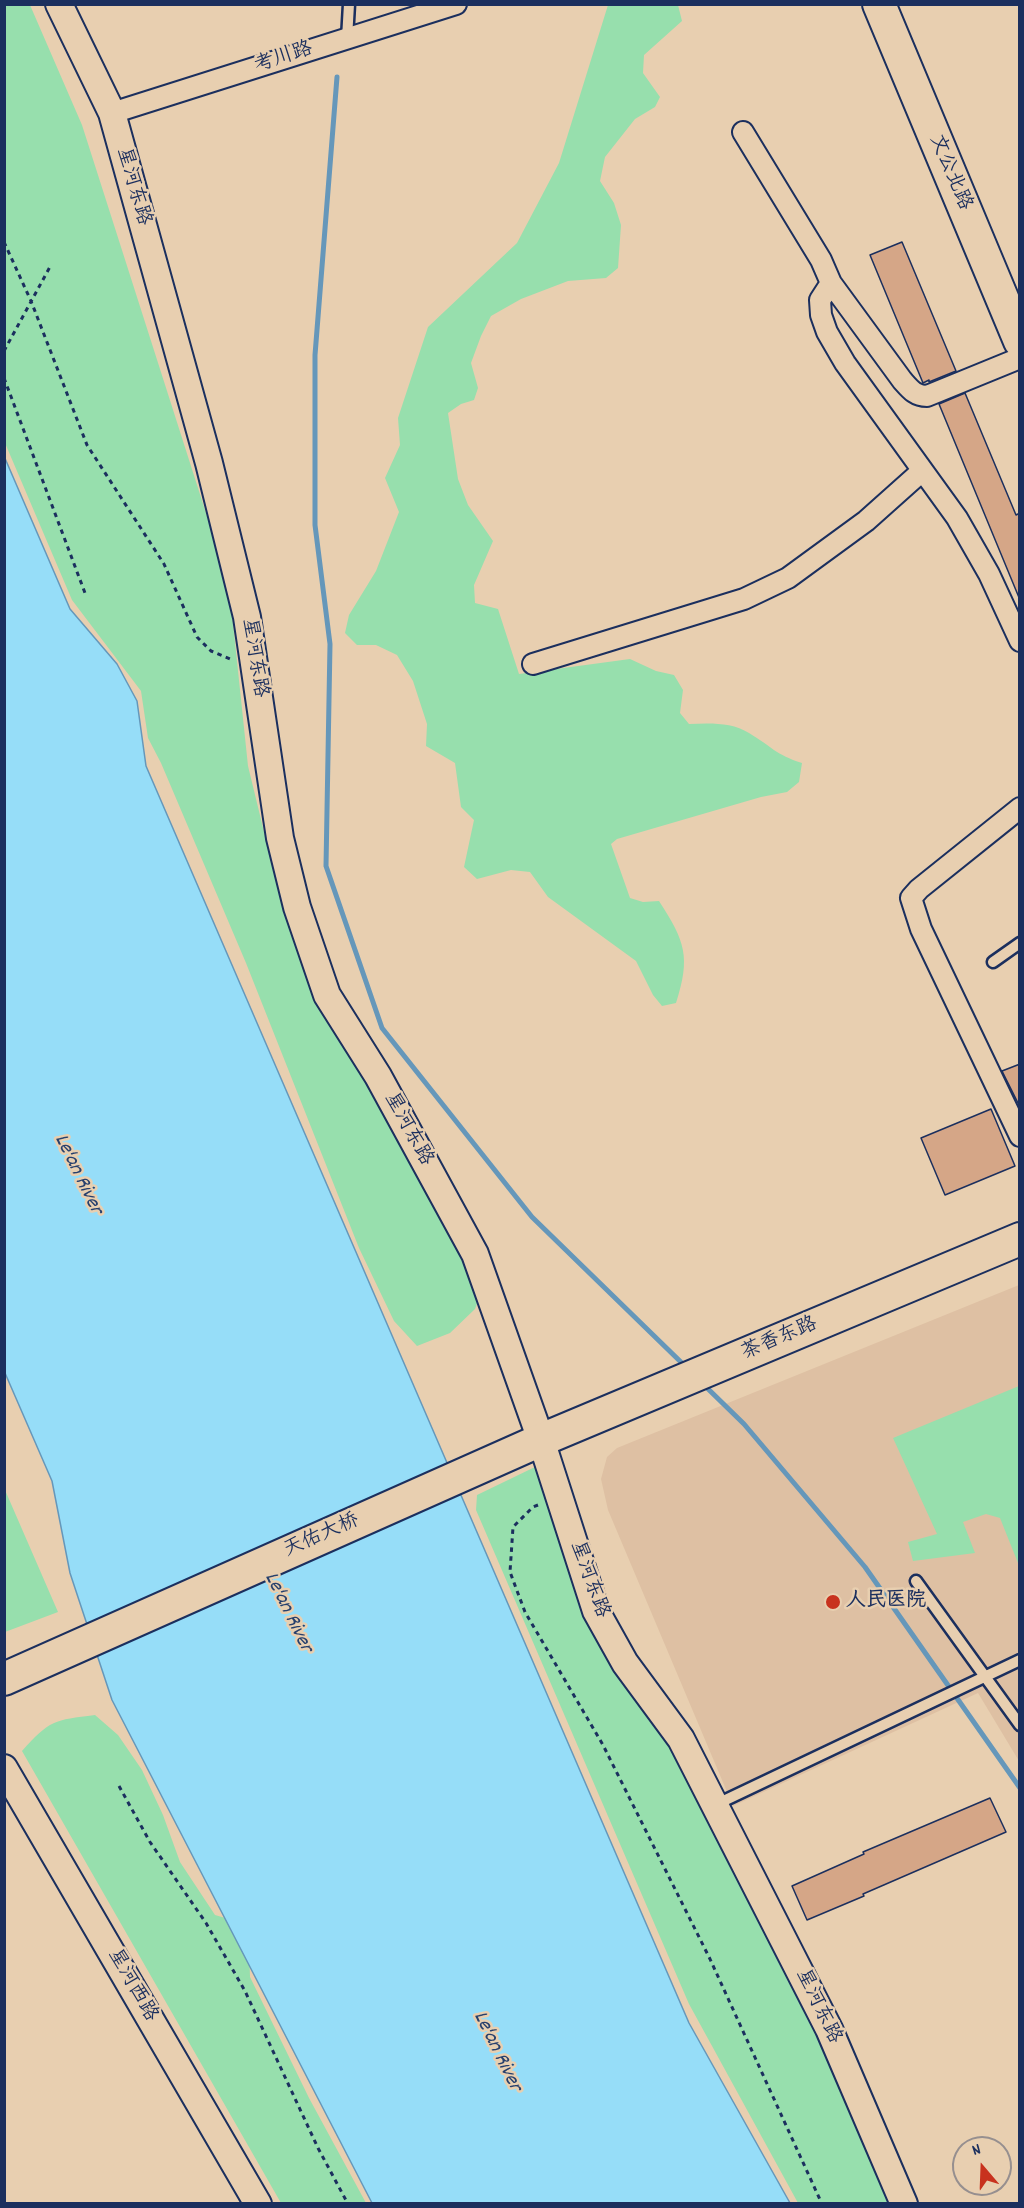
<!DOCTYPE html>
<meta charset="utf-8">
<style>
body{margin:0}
#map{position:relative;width:1024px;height:2208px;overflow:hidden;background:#e8cfb0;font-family:Dekko,sans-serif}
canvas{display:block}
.frame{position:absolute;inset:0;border:6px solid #1b2f5e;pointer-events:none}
.north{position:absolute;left:952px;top:2136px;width:60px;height:60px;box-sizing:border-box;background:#e8cfb0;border:2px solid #968f8f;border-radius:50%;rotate:341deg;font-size:16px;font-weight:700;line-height:24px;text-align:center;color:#1b2f5e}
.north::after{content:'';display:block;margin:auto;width:21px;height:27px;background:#c8321e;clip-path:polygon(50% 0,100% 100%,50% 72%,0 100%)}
</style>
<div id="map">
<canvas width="1024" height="2208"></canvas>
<div class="frame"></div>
<div class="north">N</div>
</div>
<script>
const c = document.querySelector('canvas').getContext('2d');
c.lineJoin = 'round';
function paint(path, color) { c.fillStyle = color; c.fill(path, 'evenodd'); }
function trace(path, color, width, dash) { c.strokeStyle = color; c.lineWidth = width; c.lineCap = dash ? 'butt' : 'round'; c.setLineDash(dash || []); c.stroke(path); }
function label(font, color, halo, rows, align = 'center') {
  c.font = font + ' Dekko,"LXGW WenKai TC",sans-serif'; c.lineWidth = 5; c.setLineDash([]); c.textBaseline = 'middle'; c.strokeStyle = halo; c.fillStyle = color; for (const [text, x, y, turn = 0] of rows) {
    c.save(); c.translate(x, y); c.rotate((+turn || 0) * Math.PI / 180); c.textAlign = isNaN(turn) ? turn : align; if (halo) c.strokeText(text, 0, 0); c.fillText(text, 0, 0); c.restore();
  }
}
paint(new Path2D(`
 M1019,1285V1761L978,1693L733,1806L608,1510L601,1479L607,1457L617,1448Z`), '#dec0a3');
paint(new Path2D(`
 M4,5H30L82,125L229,585L248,766L275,877L313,991L367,1080L482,1290L475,1309L450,1333L417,1346L394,1321L359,1248L246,963L161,763L148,738L141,691L72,600L5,443Z
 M608,5H678L682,21L644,55L643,73L660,97L655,107L635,119L605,157L600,181L614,203L621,225L618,268L606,278L568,281L521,299L491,316L481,336L471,363L478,388L474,400L461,404L448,413L458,479L468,505L493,541L474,585L475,603L498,609L519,674L630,659L656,671L674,675L683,690L680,713L689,724C709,723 732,722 749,733C771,746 776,755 802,763L799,782L787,792L761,797L617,839L611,844L630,898L643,902L659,901C685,941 691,957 676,1003L662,1006L653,995L636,961L548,897L530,872L511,870L477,879L464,867L474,820L461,807L455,763L426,746L427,724L413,681L397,655L376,645H357L345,633L349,615L376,571L399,512L385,478L400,445L398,418L428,327L517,243L559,163Z
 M1019,1386V1562L1018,1563L1000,1518L986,1514L963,1522L975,1553L913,1561L908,1542L937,1534L893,1438Z
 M537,1466L623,1637L705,1770L896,2203H798L689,2004L476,1510L477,1495Z
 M5,1490L58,1612L5,1632H4Z
 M95,1715L118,1735L142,1770L163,1815L180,1862L215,1915L239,1922L249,1946L250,1977L309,2098L366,2203H281L22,1751C50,1720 54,1720 95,1715Z`), '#97dfad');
const water = new Path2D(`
 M4,456L70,609L117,664L137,701L146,766L689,2023L790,2203H372L112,1700L70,1573L52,1481L5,1373Z`);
paint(water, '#96ddf8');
trace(water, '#6597ba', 1.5);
trace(new Path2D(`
 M337,77L315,355V525L330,644L326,866L382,1028L532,1217L687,1368
 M702,1383L744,1424L865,1567L1020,1788`), '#6597ba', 5);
const building = new Path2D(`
 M902,242L956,371L929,382V380L923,383L870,255Z
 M965,393L1016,515L1020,513V600L939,404Z
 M1020,1064V1107L1002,1071Z
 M991,1109L1015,1166L945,1195L921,1138Z
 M990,1798L1006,1832L863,1894L864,1896L807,1920L792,1886L864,1854L863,1852Z`);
paint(building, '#d5a687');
trace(building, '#1b2f5e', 1.5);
const service = new Path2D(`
 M347,39L349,4
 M993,962L1020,943
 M916,1581L1020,1725
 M715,1805L1020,1660`);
const minor = new Path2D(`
 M112,113L456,4
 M743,132L821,260L831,283L902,380C910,389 915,396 927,396L1020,358
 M831,283L820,300L821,315L827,332L845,363L957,518L989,574L1020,641
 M533,664L744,599L788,578L866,521L922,471
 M1020,808L919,889L911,898L921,929L1020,1136`);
const tertiary = new Path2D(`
 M59,4L112,113L209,463L247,617L280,838L297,907L327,995L378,1076L475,1254L541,1440L596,1611L625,1663L681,1739L829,2029L904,2204
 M4,1768L258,2204`);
const primary = new Path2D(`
 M879,4L1020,341
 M4,1679L541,1440L1020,1239`);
trace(service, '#1b2f5e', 15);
trace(minor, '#1b2f5e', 24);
trace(tertiary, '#1b2f5e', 30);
trace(primary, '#1b2f5e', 36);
trace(new Path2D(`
 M4,242L31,301L87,445L164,564L197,637L211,651L230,659
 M4,351L51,265
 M4,378L85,593
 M538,1505L533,1507L513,1527L510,1572L525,1612L603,1745L710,1959L822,2204
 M119,1786L150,1842L206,1923L245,1991L318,2148L348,2204`), '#1b2f5e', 3, [4.5, 4.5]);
trace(service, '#e8cfb0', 10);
trace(minor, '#e8cfb0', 20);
trace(tertiary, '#e8cfb0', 26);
trace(primary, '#e8cfb0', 32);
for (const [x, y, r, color] of [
 [833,1602,8,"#c8321e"]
]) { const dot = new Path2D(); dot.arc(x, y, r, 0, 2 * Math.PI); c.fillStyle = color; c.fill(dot); trace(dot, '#e8cfb0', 2); }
label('20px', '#1b2f5e', '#e8cfb0', [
 ["考川路",284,59,-18],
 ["文公北路",949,173,67],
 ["星河东路",132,187,74],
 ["星河东路",253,658,81],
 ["星河东路",407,1130,61],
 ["茶香东路",780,1340,-23],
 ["天佑大桥",322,1537,-24],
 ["星河东路",588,1580,70],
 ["星河西路",131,1986,60],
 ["星河东路",817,2007,64]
]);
label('bold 20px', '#1b2f5e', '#e8cfb0', [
 ["人民医院",846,1602]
], 'left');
label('italic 21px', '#27406d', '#e8cfb0', [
 ["Le'an River",77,1175,64],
 ["Le'an River",287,1613,64],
 ["Le'an River",496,2052,64]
]);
</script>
